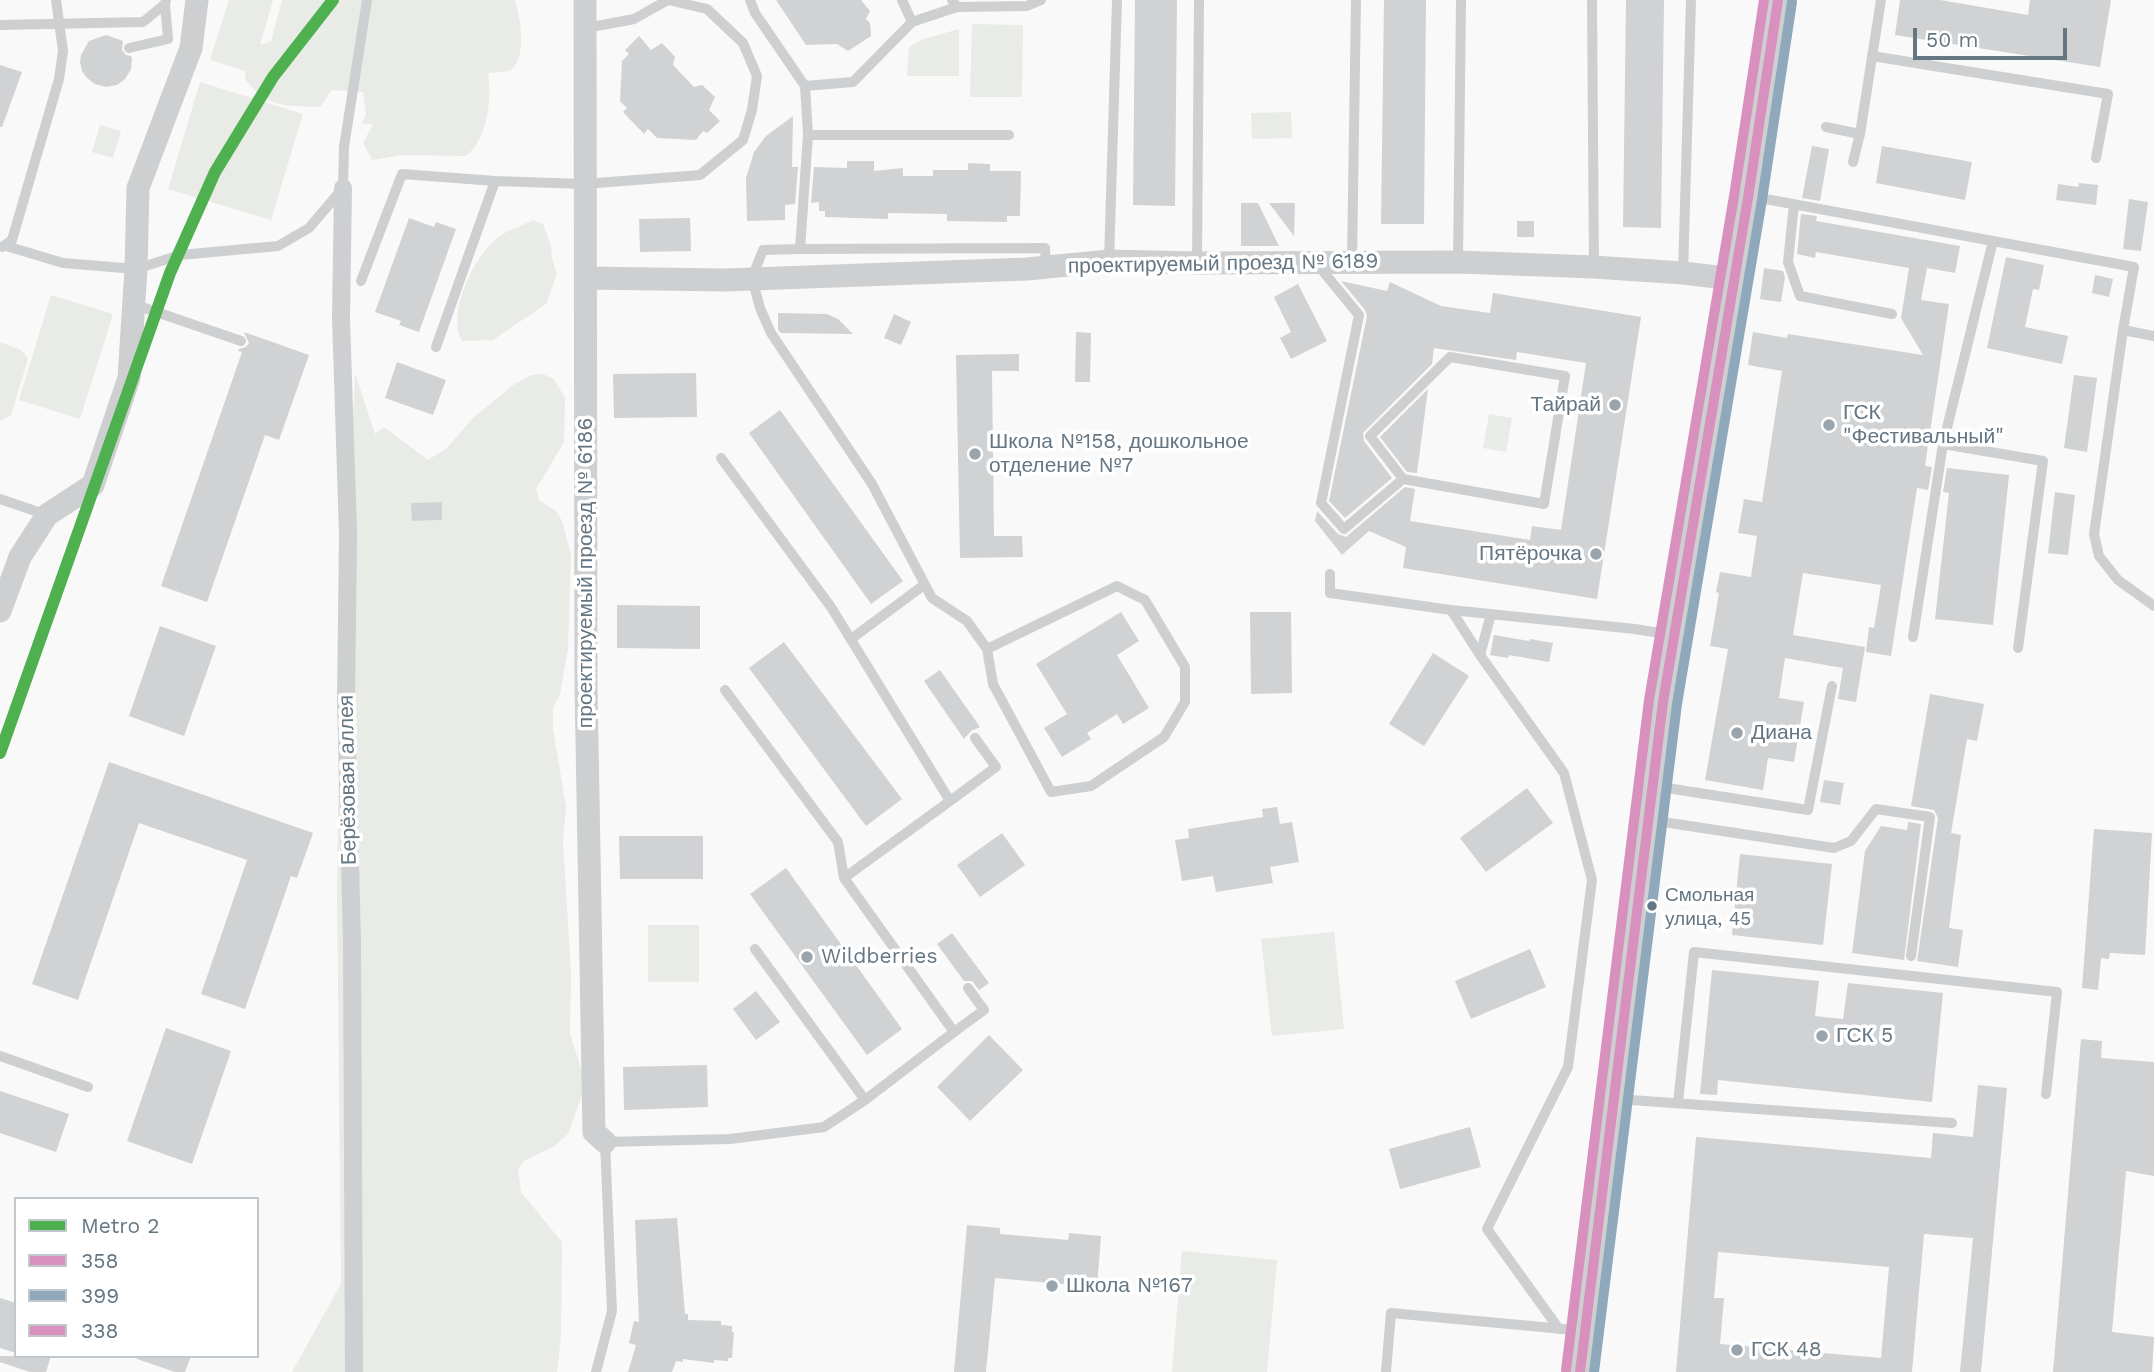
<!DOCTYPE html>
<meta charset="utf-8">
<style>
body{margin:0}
#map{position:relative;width:2154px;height:1372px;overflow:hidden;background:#f9f9f9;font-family:"Work Sans",sans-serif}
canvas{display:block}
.legend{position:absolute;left:14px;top:1197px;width:245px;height:161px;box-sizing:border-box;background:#fff;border:2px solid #c1c8cd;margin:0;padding:9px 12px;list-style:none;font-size:21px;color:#657683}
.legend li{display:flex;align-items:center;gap:14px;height:35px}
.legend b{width:35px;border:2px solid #c1c8cd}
.scale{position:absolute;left:1913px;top:28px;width:154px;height:32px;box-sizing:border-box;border:4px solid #657683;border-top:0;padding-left:9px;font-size:21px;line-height:24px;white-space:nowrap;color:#657683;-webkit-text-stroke:5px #fff;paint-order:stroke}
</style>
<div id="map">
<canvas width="2154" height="1372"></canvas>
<ul class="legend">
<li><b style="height:9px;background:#4fb04f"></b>Metro 2</li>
<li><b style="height:9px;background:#d891be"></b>358</li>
<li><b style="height:9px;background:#8fa8bb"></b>399</li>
<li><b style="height:9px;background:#d891be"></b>338</li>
</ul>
<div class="scale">50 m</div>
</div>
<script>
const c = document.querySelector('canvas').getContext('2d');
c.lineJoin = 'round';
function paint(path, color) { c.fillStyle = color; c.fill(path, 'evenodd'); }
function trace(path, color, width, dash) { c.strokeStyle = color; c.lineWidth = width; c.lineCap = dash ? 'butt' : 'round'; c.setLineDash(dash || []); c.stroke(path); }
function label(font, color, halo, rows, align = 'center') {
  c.font = font + ' "Work Sans",sans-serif'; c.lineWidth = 7; c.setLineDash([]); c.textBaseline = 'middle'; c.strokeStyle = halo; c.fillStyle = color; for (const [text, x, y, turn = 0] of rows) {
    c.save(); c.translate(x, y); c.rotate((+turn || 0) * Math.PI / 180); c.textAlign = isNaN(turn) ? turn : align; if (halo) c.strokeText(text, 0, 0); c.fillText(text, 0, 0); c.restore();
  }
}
paint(new Path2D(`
 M229,0H273L260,45L271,41L282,0H515C520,15 528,61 510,70C504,73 495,72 488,73C492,99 488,138 466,156L403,155L372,160L363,143L373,124H362L366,113L363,92L332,90L320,107C284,105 269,109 245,79L246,71L210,60Z
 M972,24L1023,25L1022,97H970Z
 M959,29V76H907L909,47L924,39Z
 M200,82L303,114L271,220L168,189Z
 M1291,112L1292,138L1252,139L1251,113Z
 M100,125L121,131L113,158L92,152Z
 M533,220L543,224L551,246L552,258L557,274L546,304L493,340L462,341C447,313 472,261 494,241C504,231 521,226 533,220Z
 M51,295L113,314L80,419L19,400Z
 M0,342L21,350L28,359L11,415L2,420H0Z
 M355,373L375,434L384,427L428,460L446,449L472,419L513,385L532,375L543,374L554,379L565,398L564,442L536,489L539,500L557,512L562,521L571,554L568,648L560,694L553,708V729L566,807L563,840L571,972L570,1034L586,1084L568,1134L553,1147L524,1161L518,1169L521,1192L562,1242L561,1336L557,1372H292L341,1284L337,886L339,737ZM441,502L442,520L412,521V503Z
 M1489,414L1512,418L1506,452L1483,448Z
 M648,925H699V982H648Z
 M1334,932L1344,1029L1272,1036L1261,939Z
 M1182,1251L1277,1260L1267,1372H1172Z`), '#e8ebe6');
paint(new Path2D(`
 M776,0H861L870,11L866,19L870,23L871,36L848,51L837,44L806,45Z
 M1135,0H1177L1175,206L1133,205Z
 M1384,0H1426L1424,224H1381Z
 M1626,0H1664L1661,228L1623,227Z
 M1900,0H1940L2028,15L2030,0H2111L2100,67L1895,35Z
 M106,35L123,41L122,50L126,55L131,56L132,59L131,69L125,79L117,85L106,87L95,84L87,78L82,71L80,62L81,55L89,41Z
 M639,36L651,50L662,43L675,57L673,65L694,87L702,85L715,97L709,110L720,121L707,133L703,131L696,140L657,138L648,129L644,134L623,112L627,108L620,101L622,61L629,54L625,50Z
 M0,65L22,72L2,127H0Z
 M793,116L792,167H798L795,204L785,205V220L747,221L746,178L754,152L766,136Z
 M1812,146L1829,149L1820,201L1802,198Z
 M1882,146L1972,162L1965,200L1876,183Z
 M847,161H874V171L903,168V176H933V170H968V163L990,164V171H1021L1020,216H1007V222L947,221V214L888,213V219L825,217V211H819V202L811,203L814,167L847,168Z
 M2079,183L2098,185L2096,205L2056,200L2058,184L2078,187Z
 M2129,199L2148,202L2141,251L2123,249Z
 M1241,203H1258L1279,246H1241Z
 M1269,203H1295L1294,236Z
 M1801,214L1817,216L1816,221L1960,246L1955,273L1927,268L1921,300L1949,304L1925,466L1932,467L1928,490L1917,488L1891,656L1866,652L1869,627L1874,628L1881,585L1803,573L1793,635L1865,647L1856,702L1838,699L1843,668L1785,658L1779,698L1804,702L1794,762L1768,758L1763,790L1705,780L1728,649L1710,646L1719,593L1716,592L1720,572L1751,577L1757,536L1738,533L1744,499L1762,502L1782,371L1748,365L1753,332L1787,338L1788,334L1923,355L1901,318L1909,268L1816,252L1815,258L1797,254Z
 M409,218L434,227L436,222L456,229L419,332L399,325L401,321L375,312Z
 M690,218L691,251L640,252L639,219Z
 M1517,221H1534V237H1517Z
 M2006,257L2044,265L2039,290L2033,289L2025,327L2068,336L2062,364L1987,348Z
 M1764,268L1783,271L1785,277L1781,302L1760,299Z
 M2095,275L2113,279L2109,297L2092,293Z
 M1341,281L1387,291L1390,282L1441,306L1490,313L1493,293L1641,317L1597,599L1403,568L1406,547L1369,531L1342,555L1315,521L1317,511L1338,534L1346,537L1405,487L1415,489L1410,521L1530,540L1532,526L1561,530L1586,363L1517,352L1516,360L1434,348L1432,364L1363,433L1364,441L1392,478L1345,518L1329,501L1367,316L1365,310Z
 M1298,284L1327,341L1291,359L1280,338L1291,332L1274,297Z
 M778,313L827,314L838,319L853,334L781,333L778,330Z
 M894,314L911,322L901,345L884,338Z
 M244,332L309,355L279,440L265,435L207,602L161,586L242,352L238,351L239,349L246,347L249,343Z
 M1076,332L1091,333L1090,382H1075Z
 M1019,354V371H992L994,536H1022L1023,557L960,558L956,355Z
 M397,362L446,380L433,415L385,398Z
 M696,373L697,417L614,418L613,374Z
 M2074,375L2097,378L2087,452L2064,448Z
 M1428,389L1417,473L1407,472L1380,437Z
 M780,410L903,581L871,604L749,433Z
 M1947,468L2009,475L1993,625L1935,619L1949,493L1943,492Z
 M2055,492L2075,495L2068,555L2048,553Z
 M442,502V520L412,521L411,503Z
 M617,605L700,606V649L617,648Z
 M1121,612L1139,641L1117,655L1149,708L1123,724L1117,714L1087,733L1091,739L1062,757L1044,728L1067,714L1036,664Z
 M1250,612H1291L1292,693L1251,694Z
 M160,626L216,646L184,736L129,716Z
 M1494,635L1529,641L1530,639L1553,643L1549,662L1509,655L1508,658L1490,655Z
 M784,642L902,799L866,826L749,668Z
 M1433,653L1469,676L1424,746L1389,724Z
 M940,670L980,727L971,731L964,739L924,681Z
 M1930,694L1984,704L1977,741L1967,739L1951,833L1961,835L1949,928L1963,930L1958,967L1917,961L1938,818L1934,810L1911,806Z
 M109,762L313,833L297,878L291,876L245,1009L201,994L247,860L139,823L78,1000L32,984Z
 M1824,780L1844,783L1840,805L1820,802Z
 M1527,788L1553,823L1486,872L1460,838Z
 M1277,807L1280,824L1292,822L1299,862L1270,867L1273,883L1216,892L1213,876L1182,881L1175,840L1189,838L1188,829L1263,817L1262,809Z
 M1908,822L1921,824L1904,960L1852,953L1865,851L1881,826L1907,830Z
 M2094,829L2152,833L2145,955L2110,953L2109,959L2101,958L2098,990L2082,988Z
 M1002,833L1025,865L980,897L957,865Z
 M619,836H703V879H620Z
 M1740,854L1832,864L1823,945L1732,935Z
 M786,868L902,1029L867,1055L750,894Z
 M952,933L989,983L979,990L972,981H964L937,944Z
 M1530,949L1546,987L1471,1019L1455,981Z
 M1712,970L1819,981L1815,1016L1843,1019L1848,983L1943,993L1932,1102L1718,1080L1717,1095L1700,1094Z
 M756,991L780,1022L756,1040L733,1009Z
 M166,1028L231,1051L192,1164L127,1141Z
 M989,1035L1023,1070L970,1121L937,1087Z
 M2081,1039L2102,1041L2101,1058L2154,1062V1176L2126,1171L2112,1332L2154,1337L2152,1372H2053Z
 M707,1065L708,1107L624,1110L623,1067Z
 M1978,1085L2007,1088L1981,1372H1960L1973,1238L1924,1234L1912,1372H1676L1696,1137L1931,1158L1933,1133L1973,1137ZM1718,1252L1889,1267L1881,1358L1720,1344L1724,1298H1714Z
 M0,1091L69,1114L56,1152L0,1133Z
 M1470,1127L1481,1167L1400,1189L1389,1149Z
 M677,1218L685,1314H688V1320L721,1321V1325L732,1326V1332H734L732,1358H728V1361L714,1360V1363L683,1359V1362L676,1361L672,1372H628L636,1345L629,1343L634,1321L639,1322L635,1220Z
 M967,1225L1000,1228V1234L1068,1240L1069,1233L1101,1236L1097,1287L995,1278L986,1372H954Z
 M0,1298L16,1303V1353L0,1348Z
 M0,1356H51L46,1372H30L0,1362Z
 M137,1356H191L185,1372H175L137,1359Z`), '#d0d2d3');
trace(new Path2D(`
 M750,0L755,13L805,86
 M902,0L912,22
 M952,0L957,7L1027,6L1041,0
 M1592,0L1594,267
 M0,25L143,22L165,4L166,0
 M129,48L168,39L165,4
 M1872,56L2108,94L2096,158
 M1826,127L1860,134
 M808,135L805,86L853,82L912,22L957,7
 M1853,162L1860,134L1881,0
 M1751,198L1771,200L2134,267L2123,330L2094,534L2099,556L2118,580L2154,606
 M1794,204L1788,262L1800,296L1892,314
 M6,246L63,263L136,269L180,255L278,246L309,228L343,188L344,147L367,0
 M2,247L12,240L59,79L63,51L56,0
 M800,249L1045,248L1046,267
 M1109,261L1117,0
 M1352,261L1356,0
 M1458,262L1461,0
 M1197,263L1199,0
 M1317,264L1359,315L1321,503L1344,529L1403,479L1544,504L1565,376L1450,357L1370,436L1403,479
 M1683,273L1691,0
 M361,281L402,174L495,181L584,184L700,175L743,140L752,110L757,76L743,43L707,9L668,0L634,19L586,28
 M133,304L241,341
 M2123,330L2154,336
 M436,347L495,181
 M1943,444L2043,461L2018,648
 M0,499L47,515
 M1330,574V593L1451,610L1635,629L1672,635
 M1451,610L1480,655L1564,773L1592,880L1568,1067L1487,1229L1559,1329
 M1913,637L1943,444L1993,241
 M851,639L924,585
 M987,649L993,684L1051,792L1091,786L1164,737L1185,702V667L1145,600L1117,586L987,649L967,621L932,598L872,484L771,333L760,308L752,278L763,250L800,249L808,135H1009
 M1480,655L1491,614
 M725,690L838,842L844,878
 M1654,786L1808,810L1832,686
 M950,801L996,767L975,738
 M1650,820L1834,848L1851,841L1876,809L1930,817L1911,956
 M755,949L865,1100
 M954,1032L984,1010L968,988
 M0,1056L88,1087
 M1617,1099L1952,1123
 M1678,1103L1694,952L2057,992L2046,1094
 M596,1372L612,1311L605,1142L730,1139L824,1127L865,1100L954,1032L844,878L950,801L831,607L721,458
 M1386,1372L1391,1313L1585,1331`), '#cecfd0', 10);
trace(new Path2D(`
 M343,188L341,318L348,534L346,700L352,943L354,1372`), '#cecfd0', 18);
trace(new Path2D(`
 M585,0L586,685L594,1132L605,1142
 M586,278L725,280L1027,269L1109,261L1197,263L1458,262L1594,267L1683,273L1734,279
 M0,611L20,557L47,515L93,485L129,378L136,269L138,188L191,48L197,0`), '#cecfd0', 23);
trace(new Path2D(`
 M1580,1372L1663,702L1748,198L1778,0`), '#cecfd0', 28);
trace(new Path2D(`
 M1580,1372L1663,702L1748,198L1778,0`), '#d891be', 10);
trace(new Path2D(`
 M1594,1372L1677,704L1762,200L1792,2`), '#8fa8bb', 10);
trace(new Path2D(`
 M1566,1370L1649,700L1734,196L1764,0`), '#d891be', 10);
trace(new Path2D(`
 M0,753L170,273L215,172L273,77L333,0`), '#4fb04f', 12);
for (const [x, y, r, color] of [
 [1615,405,7,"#99a4ac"],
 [1829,425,7,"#99a4ac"],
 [975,454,7,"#99a4ac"],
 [1596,554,7,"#99a4ac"],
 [1737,733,7,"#99a4ac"],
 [1652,906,6,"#657683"],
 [807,957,7,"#99a4ac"],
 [1822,1036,7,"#99a4ac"],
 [1052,1286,7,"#99a4ac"],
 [1737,1350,7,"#99a4ac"]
]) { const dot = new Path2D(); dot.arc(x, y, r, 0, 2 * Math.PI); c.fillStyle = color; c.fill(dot); trace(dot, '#fff', 2.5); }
label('19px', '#657683', '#fff', [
 ["Смольная",1665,895],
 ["улица, 45",1665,919]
], 'left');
label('21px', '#657683', '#fff', [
 ["проектируемый проезд № 6189",1223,264,-1],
 ["проектируемый проезд № 6186",586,573,-90],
 ["Берёзовая аллея",348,780,-91]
]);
label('21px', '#657683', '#fff', [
 ["Тайрай",1601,405,"right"],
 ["ГСК",1843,413],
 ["\"Фестивальный\"",1843,437],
 ["Школа №158, дошкольное",989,442],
 ["отделение №7",989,466],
 ["Пятёрочка",1582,554,"right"],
 ["Диана",1751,733],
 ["Wildberries",821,957],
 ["ГСК 5",1836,1036],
 ["Школа №167",1066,1286],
 ["ГСК 48",1751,1350]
], 'left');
</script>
